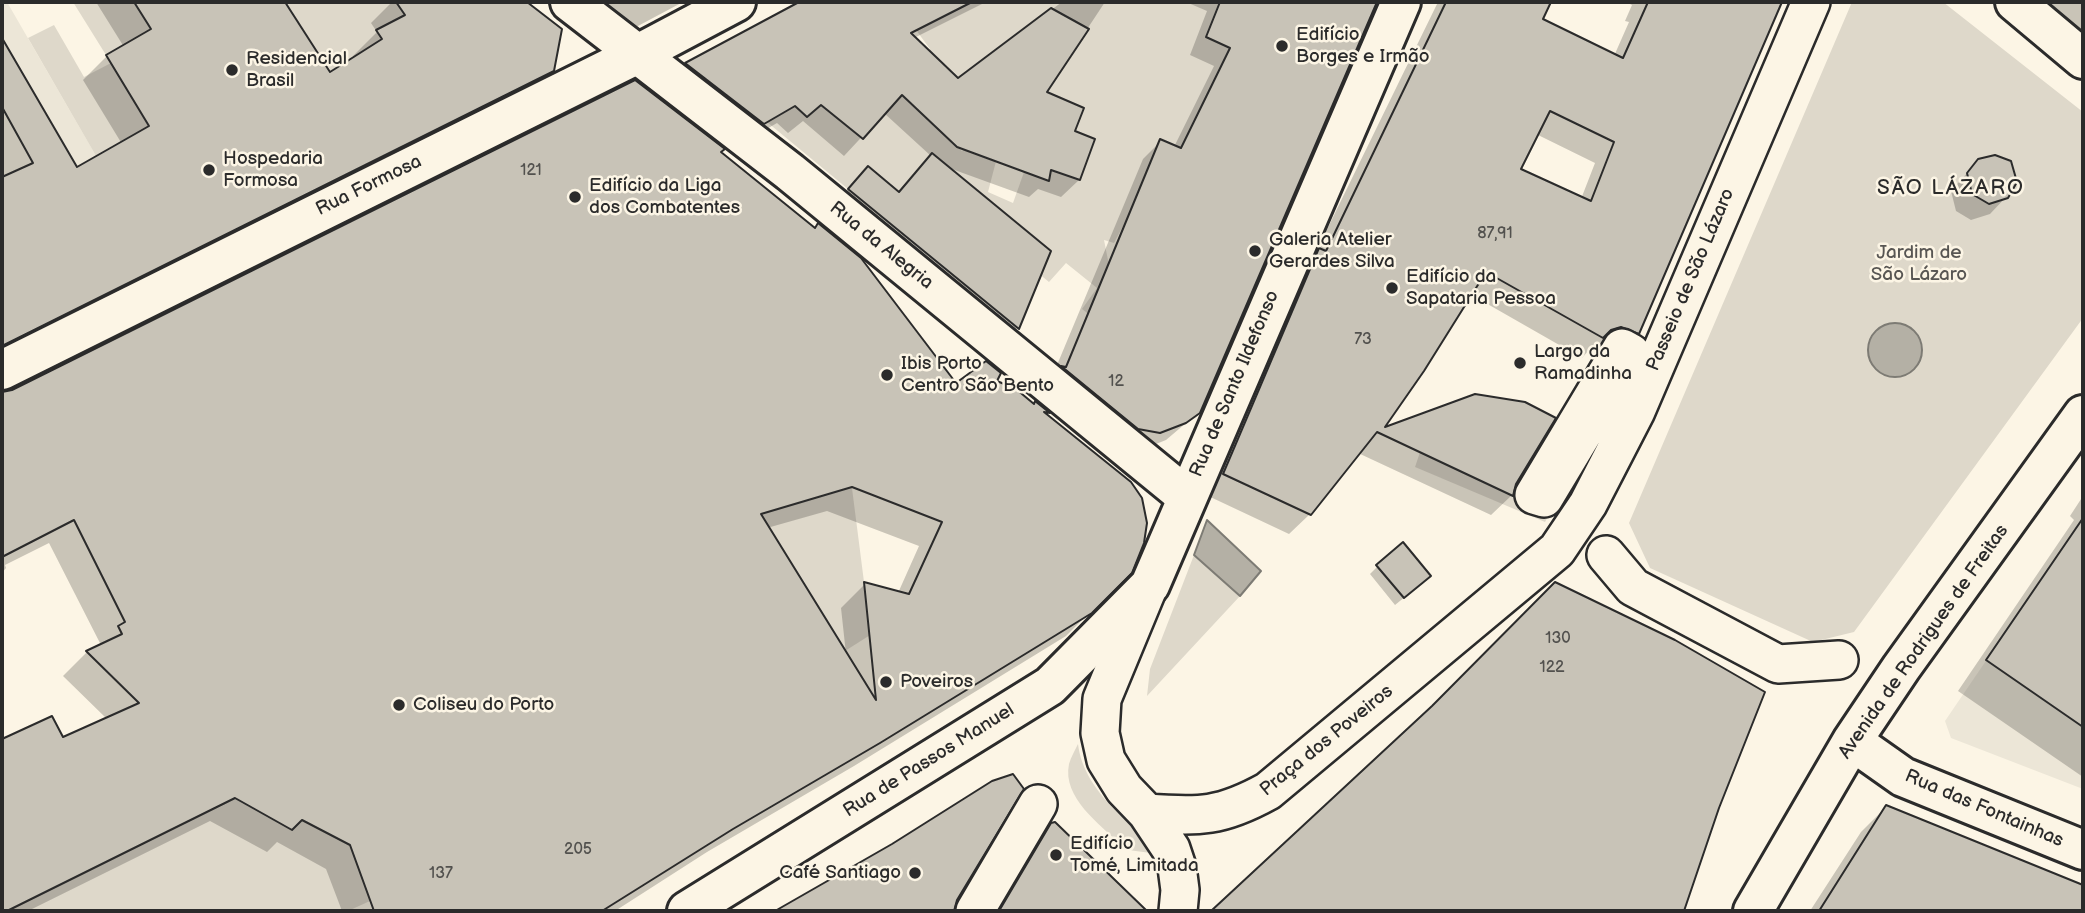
<!DOCTYPE html>
<meta charset="utf-8">
<style>
body{margin:0}
#map{position:relative;width:2085px;height:913px;overflow:hidden;background:#fcf5e5;font-family:"Balsamiq Sans",sans-serif}
canvas{display:block}
.frame{position:absolute;inset:0;border:4px solid #2b2b2b;pointer-events:none}
</style>
<div id="map">
<canvas width="2085" height="913"></canvas>
<div class="frame"></div>
</div>
<script>
const c = document.querySelector('canvas').getContext('2d');
c.lineJoin = 'round';
function paint(path, color) { c.fillStyle = color; c.fill(path, 'evenodd'); }
function trace(path, color, width, dash) { c.strokeStyle = color; c.lineWidth = width; c.lineCap = dash ? 'butt' : 'round'; c.setLineDash(dash || []); c.stroke(path); }
function label(font, color, halo, rows, align = 'center') {
  c.font = font + ' "Balsamiq Sans",sans-serif'; c.lineWidth = 5; c.setLineDash([]); c.textBaseline = 'middle'; c.strokeStyle = halo; c.fillStyle = color; for (const [text, x, y, turn = 0] of rows) {
    c.save(); c.translate(x, y); c.rotate((+turn || 0) * Math.PI / 180); c.textAlign = isNaN(turn) ? turn : align; if (halo) c.strokeText(text, 0, 0); c.fillText(text, 0, 0); c.restore();
  }
}
paint(new Path2D(`
 M2,2H7L158,263L139,274L2,38Z
 M2083,518V789L1951,738L1945,721Z`), '#ece6d7');
paint(new Path2D(`
 M73,2H134L151,29L106,55Z
 M285,2H396L405,15L376,30L382,39L331,71Z
 M971,2H1233L1224,21L1206,37L1245,55L1181,148L1160,139L1130,213L1114,243L1104,240L1114,290L1100,323L1082,309L1097,288L1066,263L1049,282L1026,263L1042,243L1011,217L899,192L867,166L848,189L767,122L776,117L771,87L788,110L795,106L807,117L821,105L862,138L902,95L920,61L930,49L916,30ZM1060,13L1089,29L1047,92L1075,131L1095,140L1080,180L1051,170L1049,180L1024,172L1013,203L988,192L1000,146L989,54L1032,22ZM929,120L978,135L962,151Z
 M1852,2H1943L2083,112V318L1854,632L1813,642L1650,568L1629,523Z
 M54,25L84,77L111,63L149,126L96,156L28,38Z
 M1420,452L1529,503L1554,505L1545,522L1415,467Z
 M902,471L852,488L864,582L875,632L845,651L761,515L792,497L798,503Z
 M1194,555L1240,596L1147,696L1150,669Z
 M1078,744C1081,770 1097,792 1116,811C1128,823 1148,834 1151,853L1128,850L1121,845C1100,824 1062,798 1069,764C1071,757 1075,750 1078,744Z
 M241,795L238,800L292,829L302,820L350,845L370,901L348,911H7Z`), '#ded8ca');
const water = new Path2D(`
 M1868 350a27 27 0 1 1 54 0a27 27 0 1 1-54 0Z
 M1207,520L1261,571L1240,596L1194,555Z`);
paint(water, '#b4b0a5');
trace(water, '#7d7b74', 2);
paint(new Path2D(`
 M96,2H283L330,74L355,58L353,56L377,32L371,23L392,2H525L560,30L552,70L528,95L2,356V41L76,169L122,144L83,80L107,56L124,47Z
 M579,2H683L621,35Z
 M803,2H986L914,38L957,80L1062,2H1105L1045,93L1073,132L1079,180L1061,197L1038,189L1029,197L949,168L1049,251L1017,328L996,349L828,211L868,168L897,193L931,156L884,113L844,156L803,121L788,133L777,123L746,141L668,81L686,64Z
 M1186,2H1375L1199,412L1166,440L1141,450L1052,377L1143,159L1161,141L1174,147L1214,66L1190,55L1207,11Z
 M1438,2H1549L1540,20L1614,56L1629,22L1625,21L1632,5L1626,2H1780L1638,333L1618,353L1600,347L1589,350L1582,358L1470,294L1380,430L1514,484L1512,495L1491,515L1358,453L1310,514L1289,534L1204,494L1299,270L1315,254ZM1536,134L1595,163L1581,199L1519,170Z
 M2020,2H2083V53Z
 M719,153L956,385L995,382L1033,405L1035,403L1047,413L1045,415L1130,572L1066,636L854,766L707,852L615,911H342L326,869L277,842L267,852L210,821L28,911H2V741L51,718L62,739L107,719L63,676L87,652L101,645L49,543L5,565L6,568L2,573V393ZM827,511L919,546L898,593L865,584L841,608L846,654L767,528Z
 M1978,161L2007,196L1990,214L1971,220L1956,211L1951,191Z
 M2083,496V638L2080,643L2083,645V777L1958,691L2074,520L2070,516Z
 M1378,566L1421,584L1395,605L1370,574Z
 M1718,807L1682,911H1215L1229,898Z
 M1886,807L2083,888V911H1810L1861,832Z
 M1052,824L1135,902L1134,911H991L1028,849Z
 M893,846L955,900L952,911H780Z`), '#0003');
const building = new Path2D(`
 M134,2H285L330,72L382,39L376,30L405,15L396,2H527L562,29L554,71L2,346V177L33,163L2,107V38L77,167L149,126L106,55L151,29Z
 M799,2H972L911,33L958,78L1051,8L1089,29L1047,92L1084,108L1075,131L1095,139L1080,180L1051,170L1049,181L957,147L902,95L863,139L821,105L807,117L795,106L764,124L685,63Z
 M1220,2H1377L1200,413L1186,423L1160,433L1138,429L1061,366L1066,367L1160,139L1181,148L1230,48L1206,37Z
 M1446,2H1551L1543,19L1623,58L1648,2H1782L1639,334L1621,327L1611,330L1603,338L1486,272L1424,371L1385,427L1475,394L1525,402L1556,418L1516,484L1513,496L1377,432L1311,515L1223,474L1319,248L1326,251ZM1550,111L1614,142L1591,201L1521,169Z
 M635,80L725,149L721,152L815,228L818,223L861,258L956,383L986,361L1001,373L997,381L1016,389L1034,404L1035,401L1050,413L1044,412L1131,482L1142,498L1147,523L1144,543L1132,573L1092,613L880,743L733,829L602,911H374L350,845L302,820L292,830L235,798L7,911H2V739L52,716L63,737L139,703L86,651L122,634L118,626L125,622L74,520L2,557V392L12,390ZM852,487L942,522L909,594L864,582L876,700L761,514Z
 M932,153L1051,251L1019,329L848,189L868,166L899,192Z
 M1995,155L2011,161L2017,182L2008,198L1989,204L1972,194L1967,173L1978,159Z
 M2083,518V727L1986,660Z
 M1403,542L1431,576L1404,598L1376,565Z
 M1555,582L1675,640L1765,692L1719,808L1684,911H1211L1432,706Z
 M1013,774L1024,789L957,900L954,911H775L892,844L992,781Z
 M1886,805L2083,885V911H1819Z
 M1055,822L1147,911H999L1051,823Z`);
paint(building, '#c8c3b7');
trace(building, '#2b2b2b', 2);
const street = new Path2D(`
 M1622,348L1631,353L1544,498L1534,495Z
 M1606,555L1633,587L1778,664L1839,660
 M1148,588L1102,699L1100,733L1106,760L1124,789L1147,813L1171,849L1177,867L1180,890L1178,911
 M1147,813C1200,817 1221,817 1268,791L1557,550L1588,504L1636,411L1811,2
 M975,911L1038,804`);
const secondary = new Path2D(`
 M570,2L790,172L1187,497
 M2015,2L2083,59
 M2,370L636,55L736,2
 M1852,741L1903,777L2083,850
 M687,911L1050,686L1150,585L1401,2
 M1753,911L1852,741L1901,668L2083,415`);
trace(street, '#2b2b2b', 42);
trace(secondary, '#2b2b2b', 44);
trace(street, '#fcf5e5', 37);
trace(secondary, '#fcf5e5', 38);
for (const [x, y, r, color] of [
 [1282,46,7,"#2b2b2b"],
 [232,70,7,"#2b2b2b"],
 [209,170,7,"#2b2b2b"],
 [575,197,7,"#2b2b2b"],
 [1255,251,7,"#2b2b2b"],
 [1392,288,7,"#2b2b2b"],
 [1520,363,7,"#2b2b2b"],
 [887,375,7,"#2b2b2b"],
 [886,682,7,"#2b2b2b"],
 [399,705,7,"#2b2b2b"],
 [1056,855,7,"#2b2b2b"],
 [915,873,7,"#2b2b2b"]
]) { const dot = new Path2D(); dot.arc(x, y, r, 0, 2 * Math.PI); c.fillStyle = color; c.fill(dot); trace(dot, '#fcf5e5', 2.5); }
label('16px', '#52514e', null, [
 ["121",531,171],
 ["87,91",1495,234],
 ["73",1363,340],
 ["12",1116,382],
 ["130",1558,639],
 ["122",1552,668],
 ["205",578,850],
 ["137",441,874]
]);
label('19px', '#2b2b2b', '#fcf5e5', [
 ["Edifício",1296,35],
 ["Borges e Irmão",1296,57],
 ["Residencial",246,59],
 ["Brasil",246,81],
 ["Hospedaria",223,159],
 ["Formosa",223,181],
 ["Edifício da Liga",589,186],
 ["dos Combatentes",589,208],
 ["Galeria Atelier",1269,240],
 ["Gerardes Silva",1269,262],
 ["Edifício da",1406,277],
 ["Sapataria Pessoa",1406,299],
 ["Largo da",1534,352],
 ["Ramadinha",1534,374],
 ["Ibis Porto",901,364],
 ["Centro São Bento",901,386],
 ["Poveiros",900,682],
 ["Coliseu do Porto",413,705],
 ["Edifício",1070,844],
 ["Tomé, Limitada",1070,866],
 ["Café Santiago",901,873,"right"]
], 'left');
label('19px', '#2b2b2b', '#fcf5e5', [
 ["Rua Formosa",369,186,-26],
 ["Rua da Alegria",881,246,39],
 ["Passeio de São Lázaro",1691,280,-67],
 ["Rua de Santo Ildefonso",1235,384,-67],
 ["Avenida de Rodrigues de Freitas",1924,642,-55],
 ["Praça dos Poveiros",1327,741,-39],
 ["Rua de Passos Manuel",929,761,-32],
 ["Rua das Fontainhas",1984,809,23]
]);
label('19px', '#585653', '#fcf5e5', [
 ["Jardim de",1919,253],
 ["São Lázaro",1919,275]
]);
c.letterSpacing = '2px';
label('21px', '#2b2b2b', '#fcf5e5', [
 ["SÃO LÁZARO",1951,189]
]);
c.letterSpacing = '0px';
</script>
